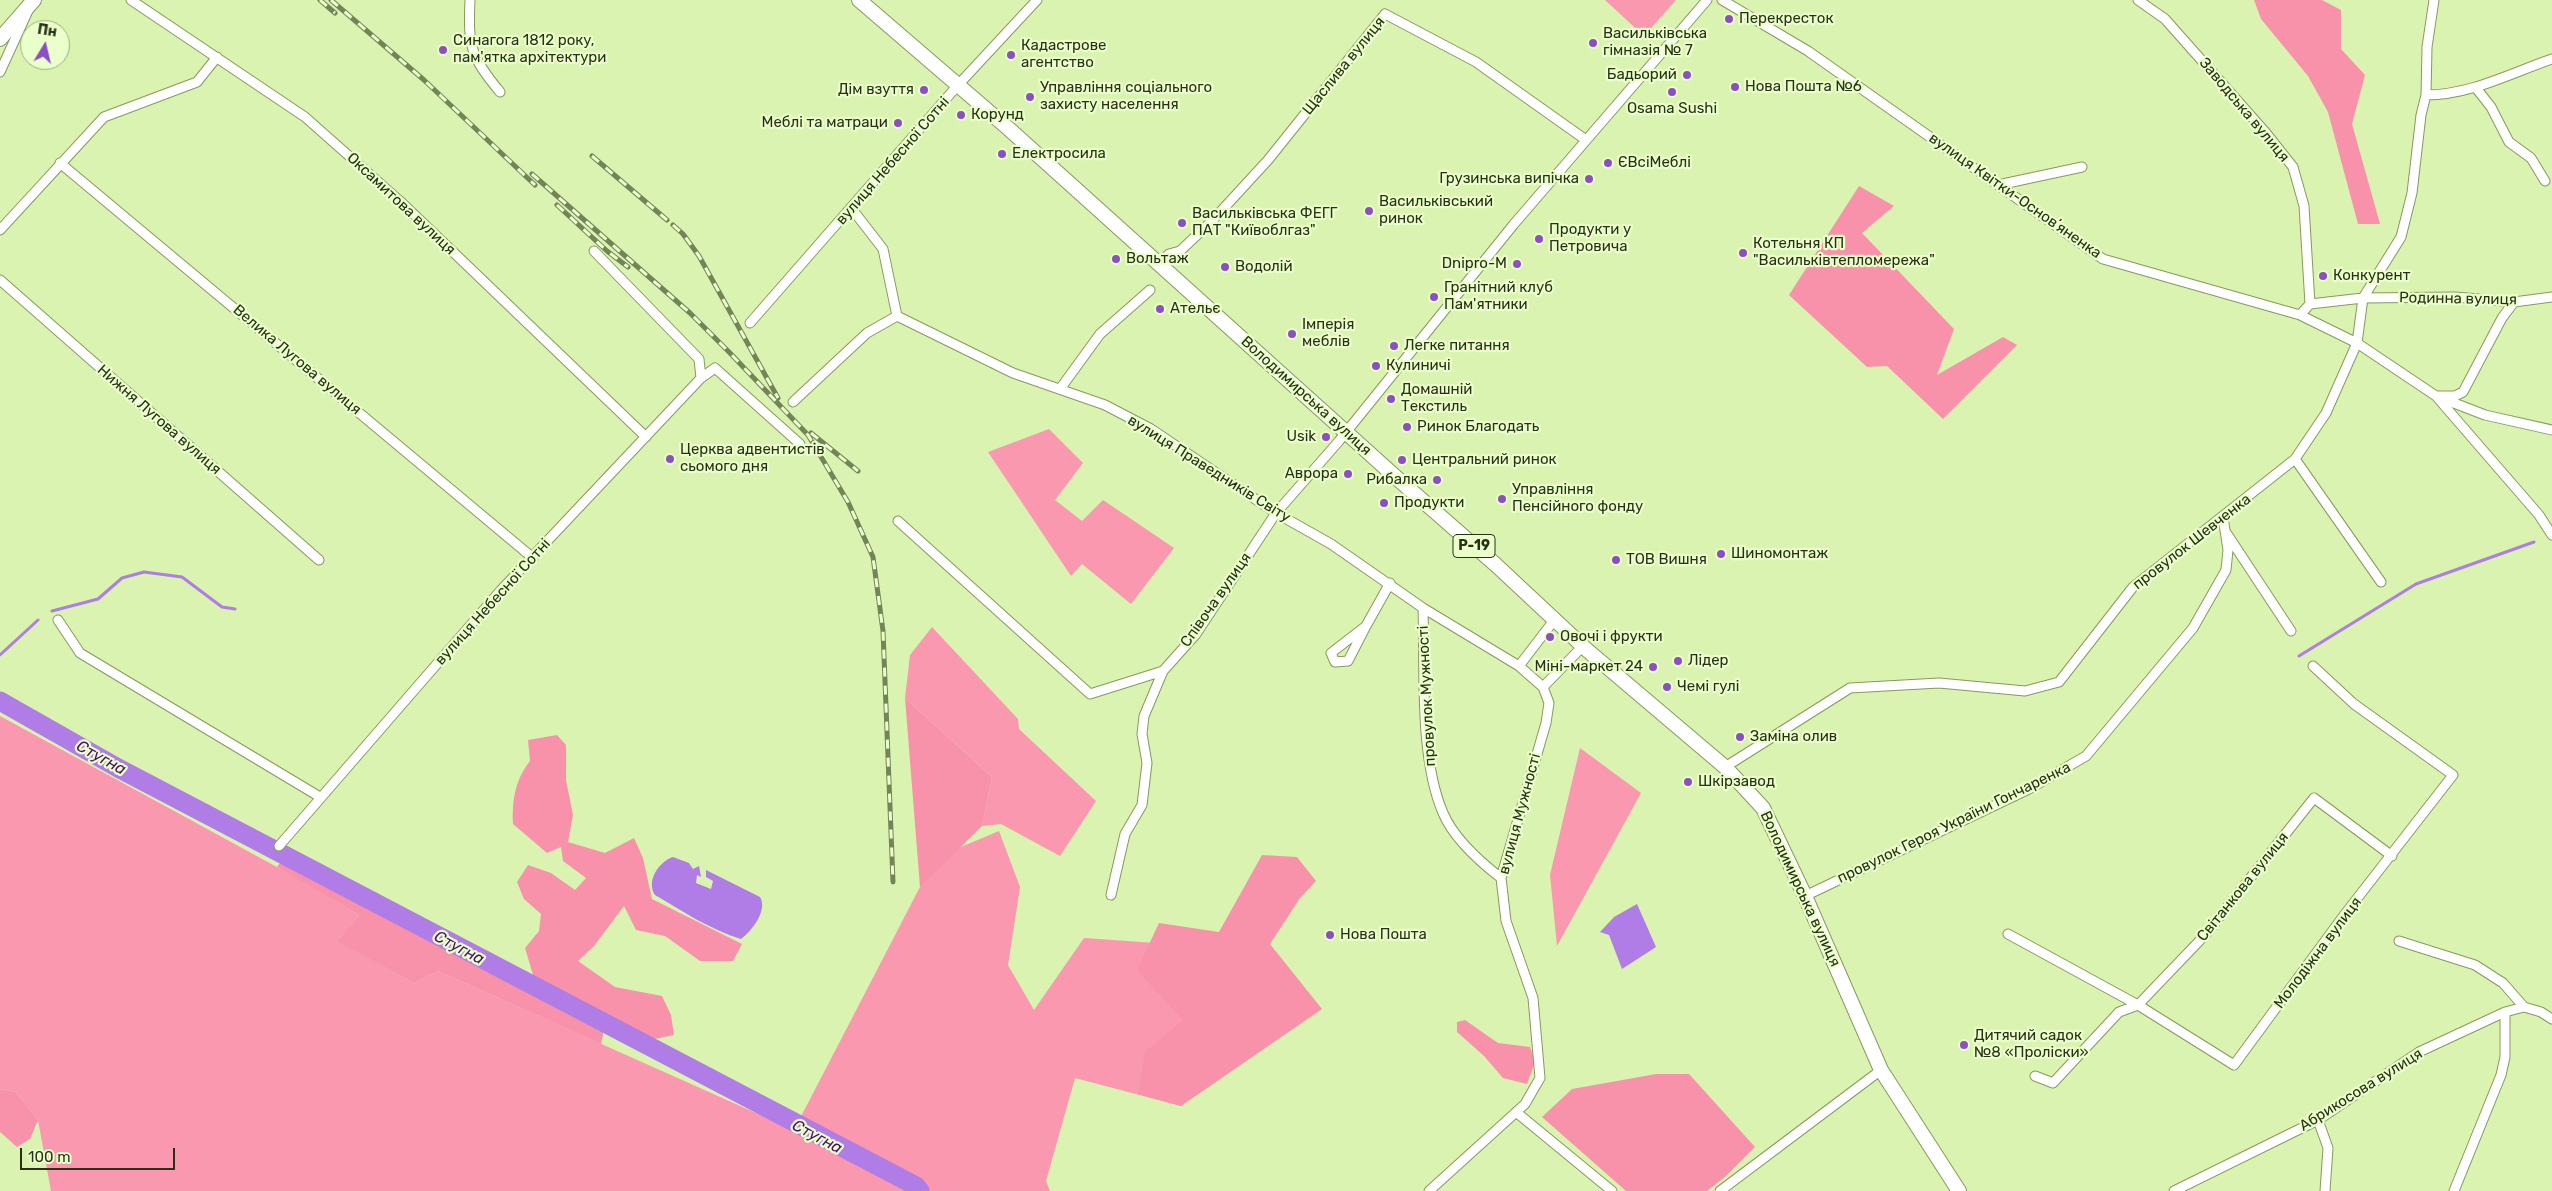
<!DOCTYPE html>
<meta charset="utf-8">
<style>
body{margin:0}
#map{position:relative;width:2552px;height:1191px;overflow:hidden;background:#daf3b0;font-family:Rubik,sans-serif}
canvas{display:block}
.north{position:absolute;left:20px;top:20px;width:50px;height:50px;box-sizing:border-box;background:#eaffc9;border:1px solid #9cad82;border-radius:50%;rotate:9deg;font-size:14px;font-weight:700;line-height:20px;text-align:center;color:#283117}
.north::after{content:'';display:block;margin:auto;width:18px;height:22px;background:#8b4ec4;clip-path:polygon(50% 0,100% 100%,50% 72%,0 100%)}
.scale{position:absolute;left:20px;top:1148px;width:155px;height:22px;box-sizing:border-box;border:2px solid #283117;border-top:0;padding-left:6px;font-size:15px;line-height:18px;white-space:nowrap;color:#283117;-webkit-text-stroke:4px #eaffc9;paint-order:stroke}
</style>
<div id="map">
<canvas width="2552" height="1191"></canvas>
<div class="north">Пн</div>
<div class="scale">100 m</div>
</div>
<script>
const c = document.querySelector('canvas').getContext('2d');
c.lineJoin = 'round';
function paint(path, color) { c.fillStyle = color; c.fill(path, 'evenodd'); }
function trace(path, color, width, dash) { c.strokeStyle = color; c.lineWidth = width; c.lineCap = dash ? 'butt' : 'round'; c.setLineDash(dash || []); c.stroke(path); }
function label(font, color, halo, rows, align = 'center') {
  c.font = font + ' Rubik,sans-serif'; c.lineWidth = 4.5; c.setLineDash([]); c.textBaseline = 'middle'; c.strokeStyle = halo; c.fillStyle = color; for (const [text, x, y, turn = 0] of rows) {
    c.save(); c.translate(x, y); c.rotate((+turn || 0) * Math.PI / 180); c.textAlign = isNaN(turn) ? turn : align; if (halo) c.strokeText(text, 0, 0); c.fillText(text, 0, 0); c.restore();
  }
}
paint(new Path2D(`
 M1605,0H1676L1644,36Z
 M1049,429L1083,463L1055,500L1082,521L1103,500L1174,548L1131,604L1082,564L1071,576L988,452Z
 M932,627L1018,719L1019,729L1096,801L1060,856L1001,824L982,826L992,777L905,698L910,655Z
 M0,716L297,878L359,915L339,942L414,983L438,971L794,1130L920,887L949,852L999,831L1020,887L1008,965L1034,1010L1084,938L1241,949L1181,1106L1075,1078L1046,1181L1050,1191H51L38,1120L16,1092L0,1089Z
 M1580,748L1641,793L1557,946L1550,875Z`), '#f998af');
paint(new Path2D(`
 M2254,0H2322L2341,10V49L2365,75L2352,124L2380,224H2358L2328,112L2308,76L2261,19Z
 M1859,186L1894,206L1862,233L1954,329L1937,375L2003,337L2017,345L1943,419L1887,366L1867,367L1789,295Z
 M905,698L992,777L982,826L920,887Z
 M557,735L566,745V780L573,815L568,842L605,853L634,838L643,858L652,899L742,944L733,961H700L665,936L636,930L624,906L594,946L578,961L615,987L662,996L671,1015L674,1035L650,1040L534,978L525,948L539,931L541,914L524,899L517,882L528,865L551,873L575,890L586,878L563,861L561,847L547,853L513,824C512,800 515,780 530,761L528,740Z
 M1262,855L1297,857L1316,881L1300,898L1270,944L1322,1009L1181,1106L1138,1094L1145,1052L1183,1020L1137,970L1159,923L1219,932Z
 M283,859L400,926L604,1030L601,1044L438,971L414,983L338,942L359,915L277,867Z
 M1465,1020L1498,1043L1530,1047L1535,1062L1527,1084L1503,1078L1484,1056L1457,1032V1022Z
 M1656,1074H1689L1755,1147L1726,1176L1707,1191H1626L1542,1117L1572,1089Z
 M0,1089L16,1092L38,1120L30,1139L17,1147L0,1132Z`), '#f892ab');
paint(new Path2D(`
 M673,857L689,863L693,869L699,866L701,877L697,875L696,883L711,889L713,881L706,877V870L760,897C768,910 752,931 741,939C711,930 682,911 655,895C646,882 658,862 673,857Z
 M1637,904L1656,947L1622,969L1609,935L1600,932L1614,917Z`), '#b07de6');
trace(new Path2D(`
 M52,611L98,599L122,578L144,572L182,577L222,607L235,609
 M0,655L38,620
 M2299,656L2416,584L2534,542
 M916,1186L925,1191`), '#b07de6', 3);
trace(new Path2D(`
 M0,701L118,768L916,1186L920,1191`), '#b07de6', 19);
const minor = new Path2D(`
 M131,0L305,117L401,202L646,437
 M470,0C468,46 470,56 500,92
 M1722,0L1808,51L2103,259L2300,315L2357,343L2436,396L2539,515L2552,535
 M2138,0L2165,19L2266,133L2293,167L2304,206L2310,304
 M0,72L27,13
 M2476,88L2491,107L2509,142L2531,158L2545,181
 M2426,95C2470,95 2511,73 2552,59
 M60,163L533,558
 M1998,185L2082,167
 M852,209L883,249L897,316
 M0,230L104,117L197,82L217,57
 M594,251L699,359L701,378
 M1159,264L1169,254L1180,251L1212,221L1268,160L1385,14L1476,62L1586,140
 M0,280L319,560
 M2300,315L2310,304L2363,298L2455,297L2514,302L2552,297
 M750,323L958,85L1037,0
 M1060,389L1100,334L1150,290
 M2436,396H2455L2463,392L2502,318L2514,302
 M2441,398L2485,415L2552,430
 M793,402L867,333L897,316L1013,373L1105,405L1151,429L1276,513L1331,544L1423,608L1519,666
 M2295,459L2381,582
 M898,521L1090,694L1163,671L1196,634L1276,513L1339,441L1514,224L1707,0
 M2227,534L2291,631
 M1423,608C1425,670 1419,757 1443,813C1454,839 1479,861 1501,878
 M1555,619L1519,666L1543,687L1583,646
 M58,620L80,653L320,797
 M1366,626L1348,661L1335,662L1331,653L1366,626L1390,583
 M1725,767L1850,688L1939,683L2025,691L2059,682L2133,587L2295,459L2326,413L2357,343L2363,298L2401,237L2412,193L2421,115L2426,95L2427,47L2434,0
 M279,846L501,590L701,378L715,368L800,444
 M1111,895L1125,834L1142,805L1147,763L1142,734L1144,716L1163,671
 M1805,896L2029,789L2086,756L2193,628L2226,570L2228,550L2223,517
 M2008,934L2138,1005L2234,1065L2345,914L2453,775L2354,704L2313,666
 M2399,941L2475,965L2503,983L2524,1007
 M2035,1076L2053,1083L2119,1012L2138,1005L2205,935L2314,798L2392,856
 M1516,1112L1612,1191
 M2318,1120L2328,1148L2325,1191
 M1429,1191L1525,1104L1540,1078L1533,998L1506,921L1501,878L1546,723L1549,703L1543,687
 M1720,1191L1881,1070
 M2174,1191L2318,1120L2419,1052L2505,1012L2524,1007L2541,1012L2552,1019
 M2454,1191L2501,1075L2505,1057V1012`);
const primary = new Path2D(`
 M859,0L1009,129L1399,480L1496,565L1587,650L1725,767L1763,808L1805,896L1881,1070L1959,1191
 M0,39L34,0`);
trace(minor, '#859b5c', 11);
trace(primary, '#859b5c', 16);
trace(minor, '#fff', 9);
trace(primary, '#fff', 14);
const rail = new Path2D(`
 M320,0L335,13
 M331,0L424,80L535,185
 M592,156L667,220
 M532,174L690,313L729,352L808,435L848,502L873,557L883,631L893,882
 M557,205L607,251L628,267
 M673,225L683,234L699,256L778,398
 M811,433L858,471`);
trace(rail, '#748459', 5);
trace(rail, '#eaffc9', 3, [9]);
for (const [x, y, r, color] of [
 [1729,19,5,"#8b4ec4"],
 [1593,43,5,"#8b4ec4"],
 [443,50,5,"#8b4ec4"],
 [1011,55,5,"#8b4ec4"],
 [1687,75,5,"#8b4ec4"],
 [1735,87,5,"#8b4ec4"],
 [924,90,5,"#8b4ec4"],
 [1672,92,5,"#8b4ec4"],
 [1030,97,5,"#8b4ec4"],
 [961,115,5,"#8b4ec4"],
 [898,123,5,"#8b4ec4"],
 [1002,154,5,"#8b4ec4"],
 [1608,163,5,"#8b4ec4"],
 [1589,179,5,"#8b4ec4"],
 [1369,211,5,"#8b4ec4"],
 [1182,223,5,"#8b4ec4"],
 [1539,239,5,"#8b4ec4"],
 [1743,253,5,"#8b4ec4"],
 [1116,259,5,"#8b4ec4"],
 [1517,264,5,"#8b4ec4"],
 [1225,267,5,"#8b4ec4"],
 [2323,276,5,"#8b4ec4"],
 [1434,297,5,"#8b4ec4"],
 [1160,309,5,"#8b4ec4"],
 [1292,334,5,"#8b4ec4"],
 [1394,346,5,"#8b4ec4"],
 [1376,366,5,"#8b4ec4"],
 [1391,399,5,"#8b4ec4"],
 [1407,427,5,"#8b4ec4"],
 [1326,437,5,"#8b4ec4"],
 [670,459,5,"#8b4ec4"],
 [1402,460,5,"#8b4ec4"],
 [1348,474,5,"#8b4ec4"],
 [1437,480,5,"#8b4ec4"],
 [1502,499,5,"#8b4ec4"],
 [1384,503,5,"#8b4ec4"],
 [1721,554,5,"#8b4ec4"],
 [1616,560,5,"#8b4ec4"],
 [1550,637,5,"#8b4ec4"],
 [1678,661,5,"#8b4ec4"],
 [1653,667,5,"#8b4ec4"],
 [1667,687,5,"#8b4ec4"],
 [1740,737,5,"#8b4ec4"],
 [1688,782,5,"#8b4ec4"],
 [1330,935,5,"#8b4ec4"],
 [1964,1045,5,"#8b4ec4"]
]) { const dot = new Path2D(); dot.arc(x, y, r, 0, 2 * Math.PI); c.fillStyle = color; c.fill(dot); trace(dot, '#eaffc9', 2); }
for (const [x, y, w] of [
 [1474,546,42]
]) { const box = new Path2D(); box.roundRect(x - w / 2, y - 11.5, w, 23, 4); c.fillStyle = '#eaffc9'; c.fill(box); trace(box, '#283117', 1); }
label('bold 14px', '#283117', null, [
 ["Р-19",1474,546]
]);
label('15px', '#283117', '#eaffc9', [
 ["Перекресток",1739,19],
 ["Васильківська",1603,34],
 ["гімназія № 7",1603,51],
 ["Синагога 1812 року,",453,41],
 ["пам'ятка архітектури",453,58],
 ["Кадастрове",1021,46],
 ["агентство",1021,63],
 ["Бадьорий",1677,75,"right"],
 ["Нова Пошта №6",1745,87],
 ["Управління соціального",1040,88],
 ["захисту населення",1040,105],
 ["Дім взуття",914,90,"right"],
 ["Osama Sushi",1672,109,"center"],
 ["Корунд",971,115],
 ["Меблі та матраци",888,123,"right"],
 ["Електросила",1012,154],
 ["ЄВсіМеблі",1618,163],
 ["Грузинська випічка",1579,179,"right"],
 ["Васильківський",1379,202],
 ["ринок",1379,219],
 ["Васильківська ФЕГГ",1192,214],
 ["ПАТ \"Київоблгаз\"",1192,231],
 ["Продукти у",1549,230],
 ["Петровича",1549,247],
 ["Котельня КП",1753,244],
 ["\"Васильківтепломережа\"",1753,261],
 ["Вольтаж",1126,259],
 ["Dnipro-M",1507,264,"right"],
 ["Водолій",1235,267],
 ["Конкурент",2333,276],
 ["Гранітний клуб",1444,288],
 ["Пам'ятники",1444,305],
 ["Ательє",1170,309],
 ["Імперія",1302,325],
 ["меблів",1302,342],
 ["Легке питання",1404,346],
 ["Кулиничі",1386,366],
 ["Домашній",1401,390],
 ["Текстиль",1401,407],
 ["Ринок Благодать",1417,427],
 ["Usik",1316,437,"right"],
 ["Церква адвентистів",680,450],
 ["сьомого дня",680,467],
 ["Центральний ринок",1412,460],
 ["Аврора",1338,474,"right"],
 ["Рибалка",1427,480,"right"],
 ["Управління",1512,490],
 ["Пенсійного фонду",1512,507],
 ["Продукти",1394,503],
 ["Шиномонтаж",1731,554],
 ["ТОВ Вишня",1626,560],
 ["Овочі і фрукти",1560,637],
 ["Лідер",1688,661],
 ["Міні-маркет 24",1643,667,"right"],
 ["Чемі гулі",1677,687],
 ["Заміна олив",1750,737],
 ["Шкірзавод",1698,782],
 ["Нова Пошта",1340,935],
 ["Дитячий садок",1974,1036],
 ["№8 «Проліски»",1974,1053]
], 'left');
label('15px', '#283117', '#eaffc9', [
 ["Щаслива вулиця",1344,66,-51],
 ["Заводська вулиця",2244,110,50],
 ["вулиця Небесної Сотні",893,161,-49],
 ["вулиця Квітки-Основʼяненка",2015,196,35],
 ["Оксамитова вулиця",401,204,43],
 ["Родинна вулиця",2458,299,1],
 ["Велика Лугова вулиця",297,360,40],
 ["Володимирська вулиця",1306,396,42],
 ["Нижня Лугова вулиця",159,420,41],
 ["вулиця Праведників Світу",1209,469,32],
 ["провулок Шевченка",2192,542,-38],
 ["Співоча вулиця",1216,600,-55],
 ["вулиця Небесної Сотні",493,602,-48],
 ["провулок Мужності",1427,696,-93],
 ["вулиця Мужності",1520,814,-75],
 ["провулок Героя України Гончаренка",1954,823,-26],
 ["Світанкова вулиця",2243,887,-51],
 ["Володимирська вулиця",1800,889,65],
 ["Молодіжна вулиця",2318,953,-53],
 ["Абрикосова вулиця",2361,1090,-32]
]);
label('italic 16px', '#460e6e', '#eaffc9', [
 ["Стугна",101,758,29],
 ["Стугна",459,948,28],
 ["Стугна",817,1137,28]
]);
</script>
